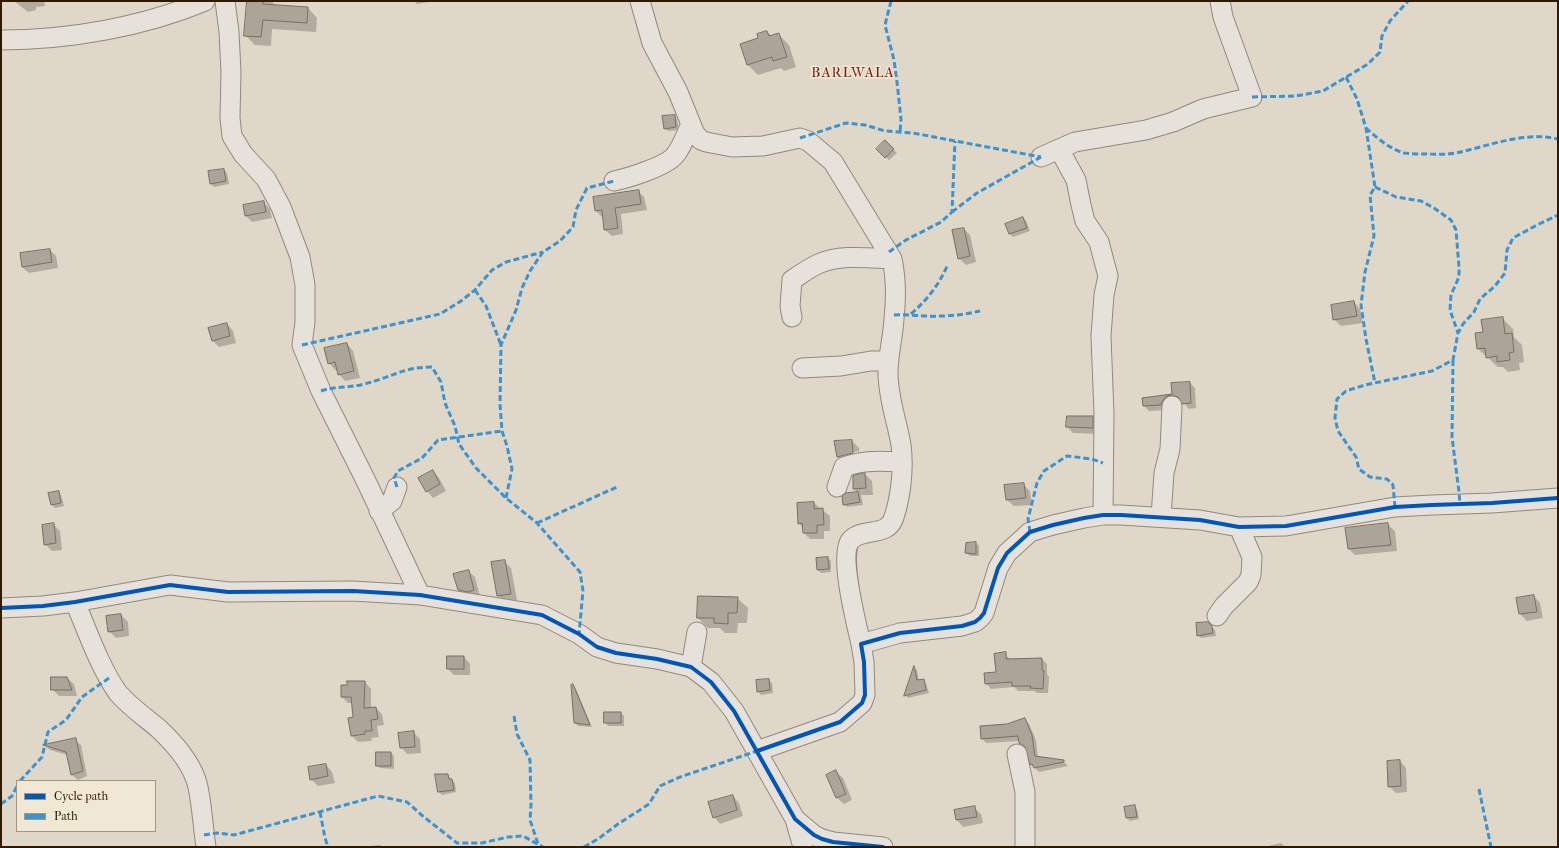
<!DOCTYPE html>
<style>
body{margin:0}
#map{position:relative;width:1559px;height:848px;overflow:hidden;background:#dfd8c8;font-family:"IM FELL French Canon",serif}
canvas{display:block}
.frame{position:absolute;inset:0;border:2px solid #311900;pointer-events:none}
.legend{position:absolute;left:16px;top:780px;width:140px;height:52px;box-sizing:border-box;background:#f0e8d5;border:1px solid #a49580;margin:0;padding:5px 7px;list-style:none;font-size:12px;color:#311900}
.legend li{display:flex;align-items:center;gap:8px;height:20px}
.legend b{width:20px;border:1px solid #a49580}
</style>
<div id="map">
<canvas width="1559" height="848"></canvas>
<div class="frame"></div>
<ul class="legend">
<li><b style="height:5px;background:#0057b8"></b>Cycle path</li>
<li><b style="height:5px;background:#3d93d0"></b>Path</li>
</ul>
</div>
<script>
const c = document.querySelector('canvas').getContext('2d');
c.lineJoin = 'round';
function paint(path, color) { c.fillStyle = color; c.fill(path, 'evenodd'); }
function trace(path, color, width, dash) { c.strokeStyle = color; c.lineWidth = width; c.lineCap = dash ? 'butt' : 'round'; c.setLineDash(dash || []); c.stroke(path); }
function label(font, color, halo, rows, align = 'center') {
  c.font = font + ' "IM FELL French Canon",serif'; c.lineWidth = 3; c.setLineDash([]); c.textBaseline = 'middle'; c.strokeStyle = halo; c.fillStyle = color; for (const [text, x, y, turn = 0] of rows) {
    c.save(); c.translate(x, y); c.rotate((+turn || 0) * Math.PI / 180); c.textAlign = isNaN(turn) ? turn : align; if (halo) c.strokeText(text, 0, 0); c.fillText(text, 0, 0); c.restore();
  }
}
paint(new Path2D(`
 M14,1H44L45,6L36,7V10L28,12Z
 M248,1H273V6L308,8L317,18L316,32L272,29L271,46L255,45L245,35Z
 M414,1H435L417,4Z
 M767,32L772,37L779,35L789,45L796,67L784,71L781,68L758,75L748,65L741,45L760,39Z
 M674,116L677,119L679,130L668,131L665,128Z
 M885,141L897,153L889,160L877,149Z
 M224,170L227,173L229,184L214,187L211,184Z
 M638,191L644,197L647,210L621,214L623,234L612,236L605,230L604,217H602L596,211L594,198Z
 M263,202L270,209L272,218L252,222L246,216Z
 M1023,218L1026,221L1030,231L1013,237L1010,234L1006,224Z
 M964,229L970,235L976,262L966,265L959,258Z
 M50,250L56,256L58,268L29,273L22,267Z
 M1354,302L1360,309L1363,323L1341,326L1334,319Z
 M1502,318L1513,329L1514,337L1522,345L1524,362L1519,363L1520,370L1508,372L1503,367H1498L1478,349L1484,333Z
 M227,324L233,331L236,343L219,347L212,340Z
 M347,344L353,351L360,378L345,381L339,374L338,369L335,370L329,363Z
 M1190,383L1195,388L1196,408L1189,409L1182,401L1178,400L1167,410L1149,411L1144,406L1143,399L1173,394Z
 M1093,417L1099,424V434L1073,433L1067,427Z
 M852,441L859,448V459L844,464L838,457L835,442ZM858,451V453L842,457V455Z
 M433,471L439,478L446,491L433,498L427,491Z
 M865,474L872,481L873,495H861L863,505L847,507L844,504L857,493L854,489Z
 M1023,484L1030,491L1032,505L1014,506L1007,500Z
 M58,492L61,495L64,506L55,508L52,505Z
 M814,503L830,516V531H824V539H810L804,533L803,528L799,523Z
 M53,524L60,531L62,550L52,551L45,544Z
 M1388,525L1395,531L1397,551L1355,555L1349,549Z
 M976,543L979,546V556H970L966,553Z
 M828,558L831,561V572L821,573L818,570L817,559Z
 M504,561L511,568L517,600L505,602L498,596Z
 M468,571L475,577L480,597L465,596L458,589Z
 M1534,596L1540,603L1543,618L1527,621L1520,614L1518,599Z
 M737,598L748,608L747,623H738L737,633H725L720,628H708L698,618Z
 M121,615L128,622L129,636L116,638L109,631Z
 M1207,623L1215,630L1216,636L1201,638L1198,635Z
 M1005,653L1010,660L1042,659L1047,664V674L1049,677L1048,693H1037L1034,691H1018L1014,687L991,689L986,683L997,673Z
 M464,657L470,664V675H454L448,669Z
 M915,668L917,670L919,681L923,680L926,683L929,693L908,698L905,695Z
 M67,678L74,684L77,696H59L52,689Z
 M769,680L772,683L773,693L761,695L758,691Z
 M365,682L371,689V708H376L382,714L384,725L377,726L379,737L371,738L372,741L358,742L352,736L354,718L353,703H348L342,697Z
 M573,685L576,689L592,727L578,726L575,723Z
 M621,713L624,716V726H608L605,722Z
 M1025,719L1029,724L1036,740L1038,758L1063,761L1068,766L1039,772L1031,764L1027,749L1020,743L1019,741L986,743L982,738L1007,725Z
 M413,732L420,739L421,753L407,754L401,747Z
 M75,740L81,745L87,776L78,780L72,775L68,755L50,750L45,746Z
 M377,753H391L394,756V769L380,768L377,765Z
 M1400,761L1406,768L1407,792L1396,793L1389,786Z
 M326,765L332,772L335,783L318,786L311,779Z
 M836,772L843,778L852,800L844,804L837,798Z
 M447,775L455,783L456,792L442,795L439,792Z
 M733,796L739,803L743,816L720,824L714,817Z
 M1134,806L1137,809L1139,819L1130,821L1127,818L1125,808Z
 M974,808L981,814L983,823L963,827L957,820L955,811Z
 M1281,843L1285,847H1264Z
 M380,845L382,847H368V846Z`), '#0003');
const building = new Path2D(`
 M247,1H263V4L308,7L307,23L263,20L261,37L244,36Z
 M767,31L769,36L779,33L787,57L773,61L772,57L747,65L740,44L758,38L757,34Z
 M675,115L676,127L664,129L662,116Z
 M885,140L894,149L885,158L876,149Z
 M224,169L226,181L210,184L208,171Z
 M639,190L641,204L615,208L618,228L604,230L602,210L595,211L593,197Z
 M264,201L266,212L245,216L243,205Z
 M1023,217L1027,228L1009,234L1005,224Z
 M964,228L970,256L958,259L952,230Z
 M50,249L52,262L22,267L20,253Z
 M1354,301L1357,316L1333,320L1331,305Z
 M1503,317L1505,334L1512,333L1514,352L1509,353L1510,360L1497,362V356L1486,358L1485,348L1477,349L1475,333L1483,332L1481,320Z
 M227,323L230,336L212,341L208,328Z
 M347,343L354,371L338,375L335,362L328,364L324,348Z
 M1190,382L1191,403L1182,404L1178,397L1172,395L1167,396L1163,400L1161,405L1143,406L1142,398L1172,394L1171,383Z
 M1067,416H1093V428L1066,427Z
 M852,440L853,453L837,457L834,441Z
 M433,470L440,484L426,492L418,478Z
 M865,473L866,488L853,489V476Z
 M1024,483L1026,498L1006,500L1004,485Z
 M59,491L61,503L51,505L48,493Z
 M858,492L860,502L843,505L842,496L846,493Z
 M814,502V509L823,508L824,525H817V533H803L802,523L798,524L797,503Z
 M54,523L56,543L44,545L42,525Z
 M1388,523L1391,545L1348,549L1345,528Z
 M976,542V554L965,553L966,543Z
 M828,557L829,569L817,570L816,558Z
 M505,560L511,594L497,596L491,562Z
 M469,570L474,590L468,592L458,590L453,574Z
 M1534,595L1537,612L1519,614L1516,598Z
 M698,596L738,597L737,613H728V624L714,623V618H697Z
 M121,614L123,630L108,632L106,616Z
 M1208,622L1212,626L1213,633L1197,636L1196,623Z
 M1006,652V659L1042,658V670L1044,671L1043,689L1030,688L1031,686H1012V682L985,684L984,673L996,672L994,654Z
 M447,656H464V669H447Z
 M914,666L917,680L924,679L926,690L904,696Z
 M51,677H67L72,690H51Z
 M769,679L770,690L757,692L756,680Z
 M347,681H365L364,708L376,707L378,719L371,720L372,731H365V734L351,736L348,718L353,717L351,697H341V685H347Z
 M573,684L590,725L574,723L571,685Z
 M604,712H621V723H604Z
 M1025,718L1032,735L1035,756L1064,760V762L1034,768L1032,764L1030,765L1025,747L1019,743L1018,736L981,739L980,726L1007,724Z
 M414,731L415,747L400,748L398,733Z
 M76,738L83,771L71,775L66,752L43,745Z
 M376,752H391V766H376Z
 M1400,760L1401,786L1388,787L1387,761Z
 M326,764L328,776L310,780L308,767Z
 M836,770L846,794L836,798L826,775Z
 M435,774H448L449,779H452L454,790L438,792Z
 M733,795L737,810L713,818L708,802Z
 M1135,805L1137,817L1126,818L1124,807Z
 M975,806L977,817L956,820L954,810Z`);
paint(building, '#aba599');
trace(building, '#766f63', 1);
const minor = new Path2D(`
 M225,1L229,32L231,72L230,118L232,136L243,154L266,179L281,207L300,257L305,285V322L302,345L321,391L366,481L420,595
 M640,1L652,43L678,92L695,134L701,140L706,142L732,147L763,146L800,138L808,141L833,162L892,259C896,277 896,300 894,319C893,337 888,355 888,373C888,398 897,421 901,445C904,467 901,496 894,517C888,538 863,527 851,540C838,553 857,626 861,644
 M1,40C68,40 143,27 205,1
 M1059,149L1076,180L1081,205L1085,221L1099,242L1108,276L1104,295L1101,336L1104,414L1103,515
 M1041,157L1075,142L1146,130L1173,122L1203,109L1252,97L1223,17L1220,1
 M614,181C628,178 668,166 676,154C682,146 686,135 690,126
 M792,317L790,306L792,280C800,275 809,268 818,264C840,254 868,258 892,259
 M802,368L841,366L871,361H889
 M837,487L844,467C863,460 881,461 902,462
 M379,511L392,501L397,487
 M1161,517L1164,473L1170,449L1172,406
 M75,602C87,630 100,668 118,693C130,707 145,717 159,729C175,744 193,764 198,787C202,806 203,827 206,847
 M1,608L43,606L75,602L170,585L228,592L353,591L420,595L542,615L579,634L597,647L616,653L657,659L691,667L711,682L734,711L795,819L814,835L822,839L833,842L883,847
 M1217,616L1224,606L1248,582L1251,575L1252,557L1239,527
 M691,667L697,632
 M757,751L840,722L862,703L865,695L864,662L861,644L900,633L962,626L975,622L980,618L984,613L998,568L1007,553L1030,532L1053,525L1084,518L1103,515H1121L1200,520L1239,527L1286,526L1395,507L1432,505L1492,503L1558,498
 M1017,754L1025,792V847
 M795,819L803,847`);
trace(minor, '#90897d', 21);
trace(minor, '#e6e2db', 19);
trace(new Path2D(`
 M891,1L885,25L894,60L897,82L901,119L900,133
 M1346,77L1357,99L1366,128L1375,187L1370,195L1374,236L1365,272L1361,305L1366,339L1375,383
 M1252,97L1296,96L1323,91L1368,64L1380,52L1382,36L1390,21L1408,1
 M1366,128C1377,138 1390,149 1404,153C1410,154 1417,154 1423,154C1434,154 1445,155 1456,153C1489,146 1524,131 1558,139
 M800,138L846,123L865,125L885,131L913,133L950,140L1041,157
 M1375,187L1396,197L1421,201L1434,208L1451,220L1456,230L1459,267V277L1451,295L1450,310L1458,333
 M952,212L977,193L1041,157
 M889,252L906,240L941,222L952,212L955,141
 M475,290L486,306L501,345
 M911,314C927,300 939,285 948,264
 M894,315C909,314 924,317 939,316C953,316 967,314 980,311
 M302,345L440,314L461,301L475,290L492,270L506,262L543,252
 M1453,360L1452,437L1459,492L1460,505
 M321,391C335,386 350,388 364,384C390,378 403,367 432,367L441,382L445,403L455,426L459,444L476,468L506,498L537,523L580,572L583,591L579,634
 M397,487L394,478L398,471L422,458L438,440L502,431
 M506,498L512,469L507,446L502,431L500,404L501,345L516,310L522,288L530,271L543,252L560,241L573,227L576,210L587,188L614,181
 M1395,507L1393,485L1387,479L1370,477L1359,469L1356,457L1338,431L1335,418L1337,399L1346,391L1365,385L1432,371L1453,360L1458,333L1463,324L1474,312L1480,299L1495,286L1505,273L1507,250L1513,238L1537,225L1558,215
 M537,523L617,487
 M1030,532L1028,519L1037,483L1044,471L1067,456L1092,459L1103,463
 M514,716L517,734L530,760L531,805L530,820L538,844
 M20,781L42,757L48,732L66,720L82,697L109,678
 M1479,789L1491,847
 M1,804L12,796L17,786
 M320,812L325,838L328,847
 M204,835L217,833L234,835L378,796L407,802L424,817L457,843H482L508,837L523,836L543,847
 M584,847L598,839L618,824L649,804L660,786L680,777L757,751`), '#3d93d0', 3, [6, 3]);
trace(new Path2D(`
 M1,608L43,606L75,602L170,585L228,592L353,591L420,595L542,615L579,634L597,647L616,653L657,659L691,667L711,682L734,711L795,819L814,835L822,839L833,842L883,847
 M757,751L840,722L862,703L865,695L864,662L861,644L900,633L962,626L975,622L980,618L984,613L998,568L1007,553L1030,532L1053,525L1084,518L1103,515H1121L1200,520L1239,527L1286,526L1395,507L1432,505L1492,503L1558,498`), '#0057b8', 4);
c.letterSpacing = '1px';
label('14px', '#7a1f14', '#f0e8d5', [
 ["BARLWALA",853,74]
]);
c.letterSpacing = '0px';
</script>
